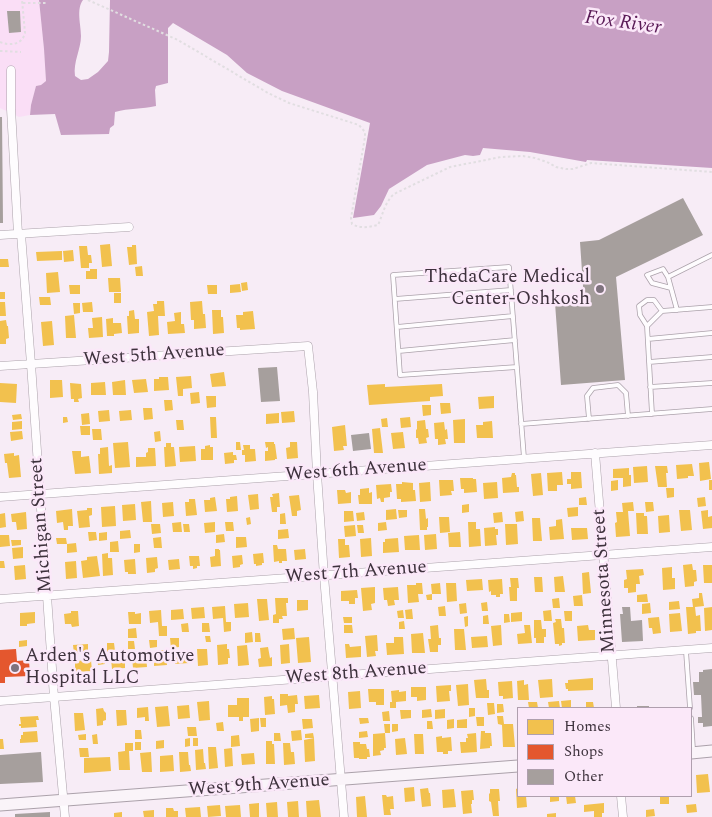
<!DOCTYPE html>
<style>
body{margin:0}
#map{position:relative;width:712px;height:817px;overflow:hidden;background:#f7ecf6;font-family:Spectral,serif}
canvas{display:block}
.legend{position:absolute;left:517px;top:707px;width:175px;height:90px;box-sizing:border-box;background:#fbe8f9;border:1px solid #af9fae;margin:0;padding:6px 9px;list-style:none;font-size:15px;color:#3e323d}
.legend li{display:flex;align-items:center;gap:10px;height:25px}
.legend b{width:25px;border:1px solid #af9fae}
</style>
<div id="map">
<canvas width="712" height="817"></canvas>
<ul class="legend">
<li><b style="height:14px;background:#f2c14e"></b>Homes</li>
<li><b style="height:14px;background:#e4572e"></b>Shops</li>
<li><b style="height:14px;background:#a69f9d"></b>Other</li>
</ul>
</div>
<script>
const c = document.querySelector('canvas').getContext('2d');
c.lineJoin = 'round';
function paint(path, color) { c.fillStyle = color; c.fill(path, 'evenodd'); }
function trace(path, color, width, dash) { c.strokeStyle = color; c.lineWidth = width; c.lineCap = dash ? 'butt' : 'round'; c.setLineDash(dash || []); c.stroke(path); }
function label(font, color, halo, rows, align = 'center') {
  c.font = font + ' Spectral,serif'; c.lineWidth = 5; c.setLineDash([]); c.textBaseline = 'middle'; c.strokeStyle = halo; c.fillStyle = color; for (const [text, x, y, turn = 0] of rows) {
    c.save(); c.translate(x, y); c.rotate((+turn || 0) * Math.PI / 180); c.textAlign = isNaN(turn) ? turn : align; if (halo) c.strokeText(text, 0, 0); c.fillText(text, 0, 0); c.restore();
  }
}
paint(new Path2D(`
 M0,0H39L44,49L46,81L41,85L36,86L31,105L30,115L19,117L0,108Z`), '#fadef6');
paint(new Path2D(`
 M39,0H83C76,9 81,25 81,36C81,49 73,62 75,76L81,80L88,79L98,72L108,61L109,52L110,0H712V168L587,160L586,162L530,152L483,148L480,155L473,156L465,155L427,165L389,189L381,206L374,215L353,218L370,123L282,91L247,73L227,55L173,23L168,28V83L156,86L155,90L156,106C142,109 129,108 115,112L114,125L110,128L109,134L61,135L55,114L30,115L31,105L36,86L41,85L46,81L44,49Z`), '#c8a0c4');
paint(new Path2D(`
 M110,244L112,266L102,267L100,245Z
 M132,245H136L137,264L129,265L127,247H132Z
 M79,246H87L88,255H91L92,263H89V268H81Z
 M73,250L74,261L64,262L63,251Z
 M62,251V260L37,261L36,252Z
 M0,259H8L9,267H0Z
 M142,266L143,276H136L135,267Z
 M90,269H97V279H86V271H90Z
 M58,272L60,292L47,293L46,273Z
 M108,278H120L121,292H109Z
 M247,282L248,290L242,291L241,283Z
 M240,284L241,292L230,293V285Z
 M69,285H80V294H70Z
 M207,285H217V294H208Z
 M0,292H5V299H0Z
 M114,293H121V303H114Z
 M39,297H50L51,305H40Z
 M157,301H164L165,316H158L159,335L149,336L147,312L154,311L153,304H157Z
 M202,301L203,314H205L206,328L194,329V320H191L190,302Z
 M0,302H5L6,316H0Z
 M92,302L93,312H83L82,303Z
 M73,303H80V313L74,314Z
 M134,310L135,319H139V333L128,334L127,316H129V311Z
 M212,310H221V317H223L224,333L213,334Z
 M253,311L255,329L240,330V328H237L236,315H243V312Z
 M181,312V324H184L185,333L168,334L167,322L175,321L174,313Z
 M74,315L76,338H66L65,316Z
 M102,317L103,337L89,338L88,328H93L92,318Z
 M113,318V323H121L122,333L114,334V336H107L106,319Z
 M6,320L7,326H8L9,338L6,339V344H0V321Z
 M52,321L54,345L43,346L41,322Z
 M224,372L226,386L212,387L210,374Z
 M191,376L192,388L183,389V396H178L176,377Z
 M159,377H168L169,390L154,391V379H159Z
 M146,379L148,392L134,393L132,380Z
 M50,380H62L63,397L50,398Z
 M125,380L126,395H113L112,382Z
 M105,382L106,395H91V383Z
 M0,383L17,384L16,403L0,402Z
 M70,383L81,384L82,398L78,399L79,402H74V399H71Z
 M385,384V387L442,384L443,396L430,397V401L369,405L367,385Z
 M199,392L200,403L191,404L190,393Z
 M206,396H216V407L207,408Z
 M494,396V408L479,409L478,397Z
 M164,400H172L173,410L165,411Z
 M440,403H450L451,413L441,414Z
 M422,405H431V415L423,416Z
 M143,408H152L153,419L144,420Z
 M109,410L110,421L99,422L98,411Z
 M131,410L132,420L120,421L119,411Z
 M294,411L295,422L282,423L281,412Z
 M89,413L90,424L82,425L81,414Z
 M279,413V423L266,424V414Z
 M21,414L22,419L13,420L12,415Z
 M63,417H67L68,422L63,423Z
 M210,417H216L217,438H211Z
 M410,417L411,427L401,428L400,418Z
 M387,418L388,427H382L381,419Z
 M465,419V443H454L453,420Z
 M176,420H183L184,430H177Z
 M425,420L426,429H428L429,437L426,438L427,443L419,444L418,438H416V430L417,429V421Z
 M22,421V429L12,430V422Z
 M492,421L493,438H477L476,425H483V422Z
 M444,422L445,430L447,429L448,439H445L446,444L438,445V439H435L434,423Z
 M345,425L347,446H343L344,450L334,451L332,427Z
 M80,426H90V435H81Z
 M380,428L383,453H374L372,429Z
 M92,429H101L102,440H93Z
 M22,431L23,439L11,441L10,432Z
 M160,431L161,441L155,442L154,432Z
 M403,432L405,448L393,449L391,433Z
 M128,442L130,467L115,468L113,443Z
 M236,442H240L241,450H236Z
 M265,442H274V444H275L277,459H275V460L265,461V451H268V447L266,448Z
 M290,442H297L298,458L287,459L286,448L290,447Z
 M166,443H171V447H174L176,466L165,467L164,447H166Z
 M210,445V447H213V460H201V449H205V446Z
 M243,445H250V449H255L256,461L245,462V455H242V450H244Z
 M195,446L196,461L180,462L179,447Z
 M108,447L109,466L112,465V473L99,474L98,454H100V448Z
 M148,448H155L156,466L136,467V457H146V453L148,452Z
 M72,451H81V457L89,456L91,473L75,474Z
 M233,452V455H236L237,460H234V463L225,464L224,453Z
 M14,453V456L19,455L21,477L9,478L7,463H5L4,454Z
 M709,462L711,479L700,481L699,463Z
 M692,464L694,476H688V478L677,479L676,465Z
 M647,466L648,482L634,483L633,467Z
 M655,466H667L668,473H666L667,487H658Z
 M629,468V475H631V486L623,487V478H613V469Z
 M562,472L563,485H557V491H548L547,473Z
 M571,472H581L582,488L571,489V484H567V479H571Z
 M512,473H515V475H516L517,487H519V492L503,493L502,478L511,477Z
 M541,473L543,495L533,496L531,474Z
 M460,478H473V479H476L477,492L464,493V489H461Z
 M439,480H453L454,491H451L452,495L440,496Z
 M618,480V490L611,491V481Z
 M709,480H712V490H709Z
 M402,482L413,483V490H415L416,501L401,502V499H397L396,484H402Z
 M430,482L431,501L420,502L419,483Z
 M497,482L498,498L484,499L483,483Z
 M391,484L392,492H390V497L384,498V502H381L380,498L377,499L376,485Z
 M369,488V493L372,492V504H359L358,495H360V489Z
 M666,488H674V497L667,498Z
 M337,490H345L346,493L351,492V503L338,504Z
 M279,493L280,507H277V512H272L270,497H273L272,494Z
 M258,494L259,509L250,510L248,495Z
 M299,495L301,510L297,511V516H292L289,496Z
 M237,496L238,511L227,512L226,499H230V497Z
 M215,497L217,511L205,512L204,500H210V498Z
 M586,497L587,505H579V498Z
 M705,497L706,506L698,507L697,498Z
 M189,499H195L197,515L186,516L185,502H189Z
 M151,501L152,522H143L141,502Z
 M173,502L174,516L163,517L162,503Z
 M633,502L634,511H628L630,536L616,537L615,523L617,522L616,512H623L622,503Z
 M645,502H653L654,511L646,512Z
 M135,504L136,520L123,521L122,505Z
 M469,504V512L462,513V505Z
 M115,506L116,526L102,527L101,507Z
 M578,507V516L568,517L567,508Z
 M87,508H92V515L89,516L90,527L79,528L77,511L87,510Z
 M72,509L73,526H68V530H64L63,522L57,523L56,511Z
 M396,509L397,519L386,520V510Z
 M419,509H425L426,519L428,518V527H427V530H420Z
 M398,510H407V517L399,518Z
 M679,510H690L692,530L681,531Z
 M708,510V517L712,516V528L703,529L701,511Z
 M344,511H353L354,521L344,522Z
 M523,511L524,521L516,522L515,512Z
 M26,512L27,529L17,530L16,522H12L11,514Z
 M364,512L365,520L357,521L356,513Z
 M502,512L503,522L494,523L493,513Z
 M5,513L6,527L0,528V514Z
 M285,513L286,524H280V514Z
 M636,513H644V516H647L648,534H637Z
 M669,515L670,532L659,533L658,516Z
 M250,517L251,524L247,525L246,518Z
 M439,517H449L450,532L440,533Z
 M532,518H540L542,541H533Z
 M562,519L564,539L550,540L549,527L556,526V520Z
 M181,522L182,532H173L172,523Z
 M215,522V532L205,533L204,523Z
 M225,522H233L234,531H226Z
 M386,522L387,530L378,531V523Z
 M468,522H476V529H480L481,546L469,547Z
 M151,524H160L161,533L152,534Z
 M183,524H189L190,532H184Z
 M505,524H517L518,544L506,545Z
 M355,525L356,536L345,537L344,526Z
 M357,525H363L364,533H358Z
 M495,527V529H498V535H496L497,545L485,546L484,528Z
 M571,528H587L588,539L572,540Z
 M288,529L289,538L278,539V530Z
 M130,530L131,538L120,539V531Z
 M88,532H96L97,540L89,541Z
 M107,532V540L99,541V533Z
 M460,532L461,547H449L448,533Z
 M224,534L225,542L216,543V535Z
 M436,534L437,549L425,550L424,535Z
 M0,535H9L10,546L0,547Z
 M419,535L420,550H405L404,536Z
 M161,537L162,548H154L153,538Z
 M236,537H246L247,547L236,548Z
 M56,538H66L67,544H57Z
 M371,538L372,556L361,557L360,539Z
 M398,538L399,552L383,553V542H385V539Z
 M338,539H345V545H349L350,557L339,558Z
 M11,540H21V545L12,546Z
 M118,541L119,552H110V542Z
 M76,543L77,552L67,553V544Z
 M134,544H140V552L134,553Z
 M273,545H277L278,549H286L287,561H282V563H279V561L274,562Z
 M23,547V558L13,559L12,548Z
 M215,549H219V550H220L221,566L211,567L210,557L215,556Z
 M305,549L306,559L295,560L294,550Z
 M108,553V558H112L113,575L103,576L102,554Z
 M263,553L264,563H262V565L256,566V564H254L253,554Z
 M242,555L243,564L240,565V567L233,568L232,556Z
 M97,556L100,576L83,578L81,561L87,560V557Z
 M189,556H199L200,566H197V568L193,569V566H190Z
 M157,557L158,568L155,569V572L147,573L146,558Z
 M135,559L136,574H128V572H125L124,560Z
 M179,559L180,569L169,570L168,560Z
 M0,561H4L5,568H0Z
 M76,561L77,578L66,579L65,562Z
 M692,564L693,570H696L697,581L694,582V586L685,587L683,565Z
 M25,565L26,579L15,580L14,566Z
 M703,565H712V583H704Z
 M672,567V578H675V589L663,590L662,568Z
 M643,569L644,575L639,576L640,584H636V592L628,593V588H624V580L627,579L626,570Z
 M589,572L591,593L583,594L582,573Z
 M563,576L565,592H555L554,577Z
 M534,577H542L543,592H535Z
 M510,578H518L519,588H517V601H510L509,587H511Z
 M482,579L483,590L467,591L466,580Z
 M502,579L503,594H500V597H496V595H491V591L489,592L488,580Z
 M416,583H422L423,594H418L419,602L408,603L407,585H416Z
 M440,583L441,594H432L431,584Z
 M446,583H456L457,601L447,602Z
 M375,587V603L371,604L372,610L363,611L361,588Z
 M398,587L399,600H394L395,605L388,606L387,600H384L383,588Z
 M357,590L358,598H355V604H349V601H341V591Z
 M699,593H702L704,606L695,607L696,616L700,615L701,631H696V633L688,634L686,607H693L692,599L699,598Z
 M432,594V600H427L426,595Z
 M647,594L648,602H637V595Z
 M582,595L583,606H574L573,596Z
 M275,598H288V603H286L287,616H282L283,619H279V623H273V615L276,614Z
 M559,598L560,608H553L552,599Z
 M257,599H267L269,620L259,621Z
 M297,600H308V610L297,611Z
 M679,601L680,609L669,610V602Z
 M487,602L488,611H482L481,603Z
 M248,603L249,617L235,618L234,604Z
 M466,603L467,613L460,614L459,604Z
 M650,603L651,613L642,614V604Z
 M225,606L226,622H231V631L224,632L223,618L213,619L212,607Z
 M445,606L446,616H439L438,607Z
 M204,607L205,618L192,619L191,608Z
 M712,607V630L705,631L704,608Z
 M183,609L184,619L171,620V610Z
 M412,609L413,619H406L405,610Z
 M161,610L162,626H167V636H159L158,622L150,623L149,611Z
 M403,610L404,618H398L397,611Z
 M551,610L552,621H544L543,611Z
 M71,611H78L79,626L72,627L71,624H65L64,614L71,613Z
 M564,611H572V621H565Z
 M35,612V623L27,624V626H20V613Z
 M128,612H135V614L141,613V624H129Z
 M522,612V621L511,622V613Z
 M680,613L682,631L670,632L669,614Z
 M504,614H509L510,622L504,623Z
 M488,615L489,624H483V616Z
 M468,616V626L465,627L464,617Z
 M343,617H352V623H344Z
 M659,617L661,633L653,634L652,628H649L648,618Z
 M555,619H561L562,628H564L565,643H562V645L559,646V644H555L553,623L556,622Z
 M534,620H541L542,629H546V637H544V643H536V638H534Z
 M404,621L405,629H399V622Z
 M188,623L189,632H182L181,624Z
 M202,623H209L210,632H202Z
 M344,625H352L353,633H344Z
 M438,625L439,638H441V645H438V652H430L428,639H431L430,626Z
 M501,625L502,645L493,646L491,626Z
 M524,625H530L532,643L518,644L517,634L525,633Z
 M588,625L589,630H595V640L578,641L577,626Z
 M136,628L137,638H128V629Z
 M294,628L295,639L283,640L282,629Z
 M454,629H464L466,650H455Z
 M252,632L253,642L245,643V633Z
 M255,633H260L261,642H255Z
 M423,633L425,653H412L411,634Z
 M377,635L378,651H375L376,656L367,657L365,636Z
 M205,636H210L211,642H206Z
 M487,636L488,647L472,648L471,637Z
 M309,637L311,662L298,663L296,638Z
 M394,637H403L404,654L387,655L386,643H394Z
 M170,638H179V647L171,648Z
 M27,640V646L19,647V641Z
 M149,640H157V647L150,648Z
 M128,641H134L135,649H128Z
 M107,643H114L115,651L107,652Z
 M88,644V653L74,654L73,645Z
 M227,644V649H229L230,658H228V664L218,665L217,645Z
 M289,644L290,663L281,664L280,645Z
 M345,644H349L350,647L361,646V657L346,658Z
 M247,645L249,665L238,666L237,646Z
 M268,647L270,658L272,657V666L259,667L258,659L261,658L260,648Z
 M197,649H207L208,665L198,666Z
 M156,650H164V655H167V665L154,666V656L156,655Z
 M188,653L189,663L175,664V654Z
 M105,654V664L98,665L97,655Z
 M146,656L147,667L133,668L132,657Z
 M125,658V668L112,669L111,659Z
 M91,660L92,671L75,672V661Z
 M593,678V690L568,691V689H566L565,683H568V680Z
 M486,679L487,690H489V698H476L474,680Z
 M552,679L553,697L540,698L538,680Z
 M524,680V685L528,684L529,700H518L517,681Z
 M512,681L513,698L503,699V696H499L498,682Z
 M468,684L469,705L458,706L456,685Z
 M451,685V691H449L450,701L437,702L436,686Z
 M411,687H426V700L417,701V697H411Z
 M368,689H384V705H376V702H369Z
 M399,690V692L406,691V701L396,702V708H390V702H392L391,691Z
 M360,691L361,708L349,709L348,692Z
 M280,694H288V696L297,695L298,704H295V712L288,713L287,705L280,706Z
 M319,695L320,708L305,709L304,696Z
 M272,696V699H274L275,714L265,715L264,697Z
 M237,698H249V717H243V721H239V717H228V705H237Z
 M571,700V708H562L561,701Z
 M209,701L210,720L199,721L197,702Z
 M559,701L560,708H549L548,702Z
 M528,702H537L538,708H529Z
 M586,702H593L594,708H586Z
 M487,703H494L495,714L488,715Z
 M497,704H503L504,712L497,713Z
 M189,705L190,718L178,719L177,706Z
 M168,706L170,726L157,727L155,707Z
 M148,707L149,721H145V717L137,718V708Z
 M103,708L104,711L106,713V720L103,721V725L97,726L96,709Z
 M469,708H475V716L469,717Z
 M431,709L432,717L422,718V710Z
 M445,709V718L435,719V710Z
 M116,710H126L127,725L117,726Z
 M400,710H411V718L401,719Z
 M389,711L390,721H383L382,712Z
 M74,713H83L85,730L75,731Z
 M38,716L39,720H36L37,727L21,728V726H19V724H21L20,717Z
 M497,716H503L504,724H513L515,747H503L502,725L498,724Z
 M476,717H484V726H477Z
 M259,718V731L251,732L250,719Z
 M260,718H266V727H261Z
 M359,718H368L369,723L360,724Z
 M302,719H312L313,728L303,729Z
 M454,719V728L447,729V720Z
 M467,719V728H457V720Z
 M427,721H432L433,729H427Z
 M223,722L224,731H217L216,723Z
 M384,724H390V733H385Z
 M392,724H398V731L392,732Z
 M187,727H196L197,736H188Z
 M135,730H141L142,739H135Z
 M301,730L302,740L292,741L291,731Z
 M37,731L38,742L20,743V739H21V735H23V732Z
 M367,731L368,737L359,738V732Z
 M481,731H485V733H491L492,746H490V748L480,749Z
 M274,733H280L281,741H274Z
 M313,733L314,738H305V734Z
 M385,733L386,748H384V750L380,751L381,755L373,756V734Z
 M476,733L477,752L461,753L460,742H466V738H468L467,734Z
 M86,734V740H79L78,735Z
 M97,734L98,744H93L92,735Z
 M414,734H423L424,754H415Z
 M239,735L240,746L231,747V736Z
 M442,736V738L451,737L452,751H448V754H443V752H437L436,737Z
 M190,738V746L185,747V739Z
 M193,738H198V746H193Z
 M314,738L315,761L305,762L304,740Z
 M405,738L407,754L396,755L395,739Z
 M0,739H3L4,749H0Z
 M164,740V748L156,749V741Z
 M266,741H272V744H274L275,764H266Z
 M135,742H141V750H135Z
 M353,742H360V744H366L367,749H369L370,757H367V759H359V758H354Z
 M125,743H133V751H129L130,770H119L118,752L125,751Z
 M283,743H290L291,752H294L295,764L284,765Z
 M208,747H216L218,768L209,769Z
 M79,748H88L89,757H80Z
 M232,748L233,766L225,767L224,749Z
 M203,749L204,763H205L206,769L196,770L195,750Z
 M151,752L152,772H142L140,753Z
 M179,752H188L189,765H190L191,771L180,772Z
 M254,753L255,764L242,765L241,754Z
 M173,755L174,771L160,772V756Z
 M110,757L111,771L84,773V758Z
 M708,774L710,792L697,793L696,775Z
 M414,787L415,801L405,802L404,788Z
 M428,788L429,793H430L431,806L422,807L420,789Z
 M518,788V796H526L527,807L517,808L516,789Z
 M454,789L456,807L443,808L442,790Z
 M490,789H499L500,801H498L499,816H493L491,802L489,801V794L490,793Z
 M473,790L474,800H472V804H471L472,813L463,814L461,791Z
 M382,795H386L387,797L393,796L394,809H390L391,815H384Z
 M365,796L367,817H357L356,797Z
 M550,796H559V801L550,802Z
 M566,796H575L576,803L567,804Z
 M660,796H669V804H660Z
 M319,800L321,817H307L306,801Z
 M298,801L299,817H288L287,802Z
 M277,802L278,817H267L266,803Z
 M259,803V817H250L249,804Z
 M604,803V813H602V817H594V811L584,812V805Z
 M696,804L697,812L687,813L686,805Z
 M220,805L221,816L208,817L207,806Z
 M240,805L241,817H226L225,806Z
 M200,807L201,817H186L185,808Z
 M166,808H173L174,811H178V817H166Z
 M654,809L655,816L646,817V810Z
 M154,810V817H144L143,811Z
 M122,812V817H114V813Z
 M556,813V817H547V814Z`), '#f2c14e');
paint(new Path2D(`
 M16,649L17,661L29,660L30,676L5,677V683H0V650Z`), '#e4572e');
paint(new Path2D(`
 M7,11H20L21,32L9,33Z
 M0,117H2L3,223H0Z
 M683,198L703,235L616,277L625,380L561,385L555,303L584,301L580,242L599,240Z
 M277,367L280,401L261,402L258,368Z
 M369,433L371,449L353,451L351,435Z
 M622,607H630L631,621L642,620L643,641L622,642L620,614H623Z
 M712,669V726L703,727V723H698V717H702L701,695H694L693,682H699V672H703V670Z
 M637,706H649V708H637Z
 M41,752L43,782L0,784V755Z
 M50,812V817H15V814Z`), '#a69f9d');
const service = new Path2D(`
 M668,277L663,269L647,275L652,283L671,288
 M395,299L511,290
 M677,310L668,277L712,255
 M647,326L640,315L639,306L647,300H654L662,311
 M397,327L513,316
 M648,339L712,333
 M399,351L515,340
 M649,362L712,357
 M517,367L400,375L393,275L509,267C514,331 519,395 524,458
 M650,387L712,383
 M652,414L647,326L662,311L712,307
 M589,419L587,396L593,388L618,385L626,393L628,416
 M521,424L712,409
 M686,651L690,708
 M691,718L693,750`);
const minor = new Path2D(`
 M11,70V109L18,234
 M21,234L31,364L54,697L65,817
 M0,235L129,227
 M0,366L308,346L313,392L317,474L324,576L344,817
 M595,453L616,708
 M0,497L712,445
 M0,599L712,547
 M0,701L712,648
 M621,796L623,817`);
const secondary = new Path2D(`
 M691,753L712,751
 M0,805L518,766`);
trace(service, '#aba1aa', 5.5);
trace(minor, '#aba1aa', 9);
trace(secondary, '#aba1aa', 13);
trace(new Path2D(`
 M88,0L178,40L268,93L289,103L359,125L365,132V137L351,218L352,224C361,229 369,227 378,225C383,214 385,202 394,194L450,167L501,157L523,156L535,158L547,162L556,167L566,169H573L591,163L712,172
 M23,3H48
 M0,42C10,46 22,45 25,33L22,0
 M0,51L21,52`), '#e1dee1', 2, [2.5, 2.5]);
trace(service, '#fefcfe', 4);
trace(minor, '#fefcfe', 8);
trace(secondary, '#faf4f9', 11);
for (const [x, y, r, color] of [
 [600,289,5,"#7f737e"],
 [15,668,5,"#7f737e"]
]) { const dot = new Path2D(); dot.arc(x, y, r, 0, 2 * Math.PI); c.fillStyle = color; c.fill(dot); trace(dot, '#fbe8f9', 2); }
label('19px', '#3e323d', '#fbe8f9', [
 ["ThedaCare Medical",590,278],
 ["Center-Oshkosh",590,300],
 ["Arden's Automotive",25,657,"left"],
 ["Hospital LLC",25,679,"left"]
], 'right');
label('19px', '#3e323d', '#fbe8f9', [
 ["West 5th Avenue",154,356,-4],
 ["West 6th Avenue",356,471,-4],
 ["Michigan Street",42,525,-94],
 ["West 7th Avenue",356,573,-4],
 ["Minnesota Street",605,581,-94],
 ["West 8th Avenue",356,674,-4],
 ["West 9th Avenue",259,786,-4]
]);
label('italic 20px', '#5a1b57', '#fbe8f9', [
 ["Fox River",623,24,8]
]);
</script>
